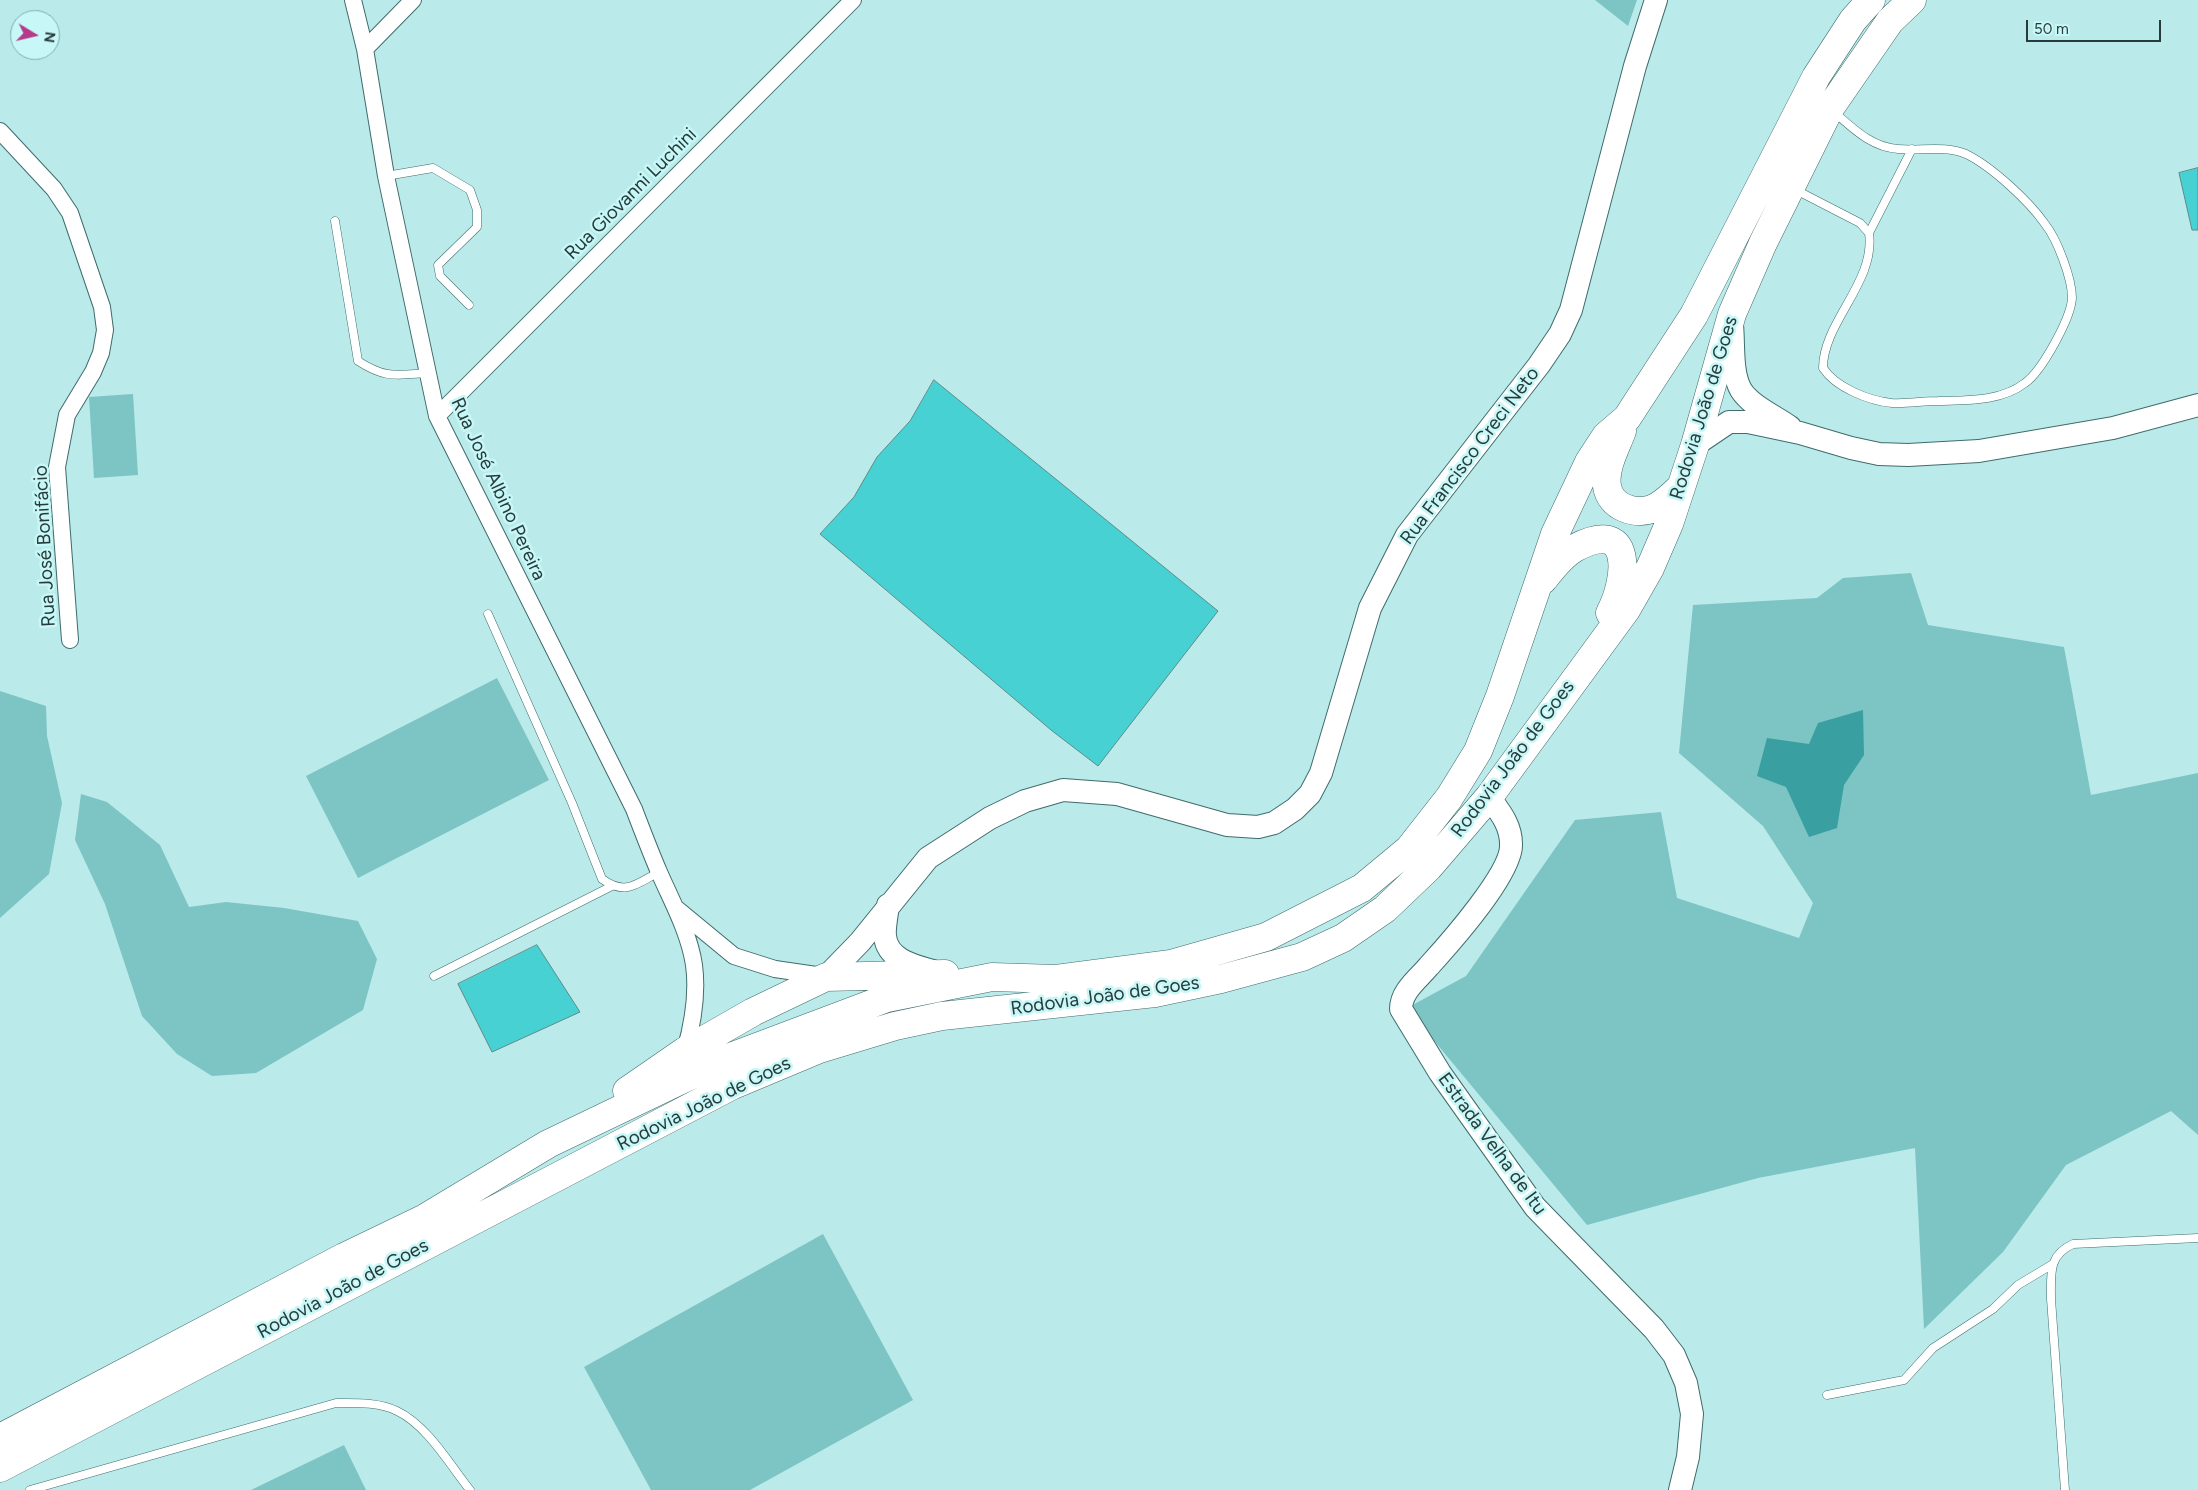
<!DOCTYPE html>
<meta charset="utf-8">
<style>
body{margin:0}
#map{position:relative;width:2198px;height:1490px;overflow:hidden;background:#baeaea;font-family:Figtree,sans-serif}
canvas{display:block}
.north{position:absolute;left:10px;top:10px;width:50px;height:50px;box-sizing:border-box;background:#c7f7f7;border:1px solid #87acac;border-radius:50%;rotate:99deg;font-size:14px;font-weight:700;line-height:20px;text-align:center;color:#283b3b}
.north::after{content:'';display:block;margin:auto;width:18px;height:22px;background:#b73a89;clip-path:polygon(50% 0,100% 100%,50% 72%,0 100%)}
.scale{position:absolute;left:2026px;top:20px;width:135px;height:22px;box-sizing:border-box;border:2px solid #283b3b;border-top:0;padding-left:6px;font-size:15px;line-height:18px;white-space:nowrap;color:#283b3b;-webkit-text-stroke:4px #c7f7f7;paint-order:stroke}
</style>
<div id="map">
<canvas width="2198" height="1490"></canvas>
<div class="north">N</div>
<div class="scale">50 m</div>
</div>
<script>
const c = document.querySelector('canvas').getContext('2d');
c.lineJoin = 'round';
function paint(path, color) { c.fillStyle = color; c.fill(path, 'evenodd'); }
function trace(path, color, width, dash) { c.strokeStyle = color; c.lineWidth = width; c.lineCap = dash ? 'butt' : 'round'; c.setLineDash(dash || []); c.stroke(path); }
function label(font, color, halo, rows, align = 'center') {
  c.font = font + ' Figtree,sans-serif'; c.lineWidth = 5; c.setLineDash([]); c.textBaseline = 'middle'; c.strokeStyle = halo; c.fillStyle = color; for (const [text, x, y, turn = 0] of rows) {
    c.save(); c.translate(x, y); c.rotate((+turn || 0) * Math.PI / 180); c.textAlign = isNaN(turn) ? turn : align; if (halo) c.strokeText(text, 0, 0); c.fillText(text, 0, 0); c.restore();
  }
}
paint(new Path2D(`
 M1595,0H1637L1628,26Z
 M133,394L138,475L94,478L89,397Z
 M1911,573L1928,625L2064,647L2091,795L2198,773V1135L2171,1111L2066,1165L2003,1252L1924,1329L1915,1148L1758,1178L1587,1225L1407,1008L1466,976L1575,820L1661,812L1677,898L1799,938L1813,903L1763,826L1679,753L1693,605L1817,598L1843,578Z
 M497,678L549,780L358,878L306,776Z
 M0,691L46,706L47,736L62,803L49,874L0,918Z
 M81,794L107,802L160,845L189,907L226,902L284,908L358,921L377,959L363,1010L256,1073L212,1076L177,1054L142,1016L105,904L75,840Z
 M823,1234L913,1400L750,1490H651L584,1367Z
 M344,1445L366,1490H251Z`), '#7dc4c4');
paint(new Path2D(`
 M1863,710L1864,755L1844,785L1837,828L1809,837L1786,787L1757,776L1767,738L1809,744L1818,723Z`), '#399fa0');
const building = new Path2D(`
 M2198,168V230H2192L2179,173Z
 M934,380L1218,611L1098,766L1051,730L820,534L854,497L877,457L910,421Z
 M537,945L580,1012L492,1052L458,984Z`);
paint(building, '#48d1d2');
trace(building, '#5e8b8a', 1);
const lane = new Path2D(`
 M1834,112C1854,129 1871,147 1898,149C1921,151 1945,145 1966,154C1991,166 2029,201 2045,224C2057,239 2072,278 2072,298C2071,318 2042,371 2025,383C2000,402 1967,400 1938,401C1923,401 1907,404 1892,403C1870,401 1836,388 1823,368C1823,322 1876,282 1869,233L1912,149
 M386,176L433,168L470,190L477,210V227L438,265L440,276L469,305
 M1794,189L1860,223L1869,233
 M335,221L358,361C386,379 396,375 428,373
 M488,614L572,803L602,879C626,896 636,884 659,872
 M434,976L612,886
 M1827,1395L1904,1380L1933,1348L1993,1309L2018,1285L2053,1264
 M30,1490L336,1403C356,1403 379,1402 397,1411C427,1425 450,1465 470,1490
 M2065,1490L2051,1299C2051,1274 2048,1255 2073,1244L2198,1238`);
const street = new Path2D(`
 M353,0L365,49L386,176L437,416L634,809C642,830 650,851 659,872C672,902 689,932 694,965C698,995 693,1023 685,1051
 M365,49L413,0
 M0,131L54,189L70,213L102,307L105,330L101,353L93,372L67,415L57,467L70,640
 M437,416L853,0
 M677,909L734,956L775,969L823,976`);
const secondary = new Path2D(`
 M1732,325C1734,344 1731,373 1741,390C1751,406 1775,416 1790,427
 M1695,445L1729,422H1748L1800,433L1851,448L1879,454L1908,455L1979,451L2113,428L2198,405
 M1489,797C1500,812 1511,825 1511,844C1513,872 1449,944 1429,966C1418,979 1401,991 1401,1009L1440,1073L1535,1207L1654,1329L1674,1355L1686,1383L1692,1414L1688,1457L1680,1490
 M888,905C887,915 884,927 885,936C887,960 915,966 933,971
 M826,977L860,942L928,858L990,818L1025,801L1063,790L1117,794L1227,825L1258,827L1274,823L1295,809L1310,794L1321,773L1370,608L1407,535L1539,365L1560,334L1571,310L1635,66L1656,0`);
const highway = new Path2D(`
 M1622,431C1616,447 1604,468 1607,486C1610,507 1634,515 1652,509C1663,505 1672,495 1680,488
 M1543,580C1552,569 1562,555 1575,548C1634,516 1628,579 1610,613
 M627,1091L685,1051L753,1012L826,977L945,974
 M0,1438L344,1257L425,1218L548,1144L725,1059L887,998L992,977L1056,979L1171,964L1266,937L1362,888L1409,849L1449,798L1478,751L1500,696L1555,534L1589,462L1606,436L1627,418L1694,315L1816,77L1853,20L1871,0
 M0,1468L733,1085L819,1049L895,1026L942,1016L1155,993L1221,979L1302,957L1343,938L1385,909L1429,867L1489,797L1626,610L1650,568L1669,524L1695,445L1732,314L1763,243L1830,108L1890,21L1912,0`);
trace(lane, '#3f6c6c', 9);
trace(street, '#3f6c6c', 18);
trace(secondary, '#3f6c6c', 24);
trace(highway, '#3f6c6c', 29);
trace(lane, '#fff', 8);
trace(street, '#fff', 16);
trace(secondary, '#fff', 22);
trace(highway, '#fff', 28);
label('19px', '#283b3b', '#c7f7f7', [
 ["Rua Giovanni Luchini",631,194,-45],
 ["Rodovia João de Goes",1704,408,-73],
 ["Rua Francisco Creci Neto",1470,456,-53],
 ["Rua José Albino Pereira",498,489,65],
 ["Rua José Bonifácio",45,546,-93],
 ["Rodovia João de Goes",1513,759,-53],
 ["Rodovia João de Goes",1105,996,-8],
 ["Rodovia João de Goes",704,1104,-26],
 ["Estrada Velha de Itu",1492,1144,54],
 ["Rodovia João de Goes",343,1289,-28]
]);
</script>
